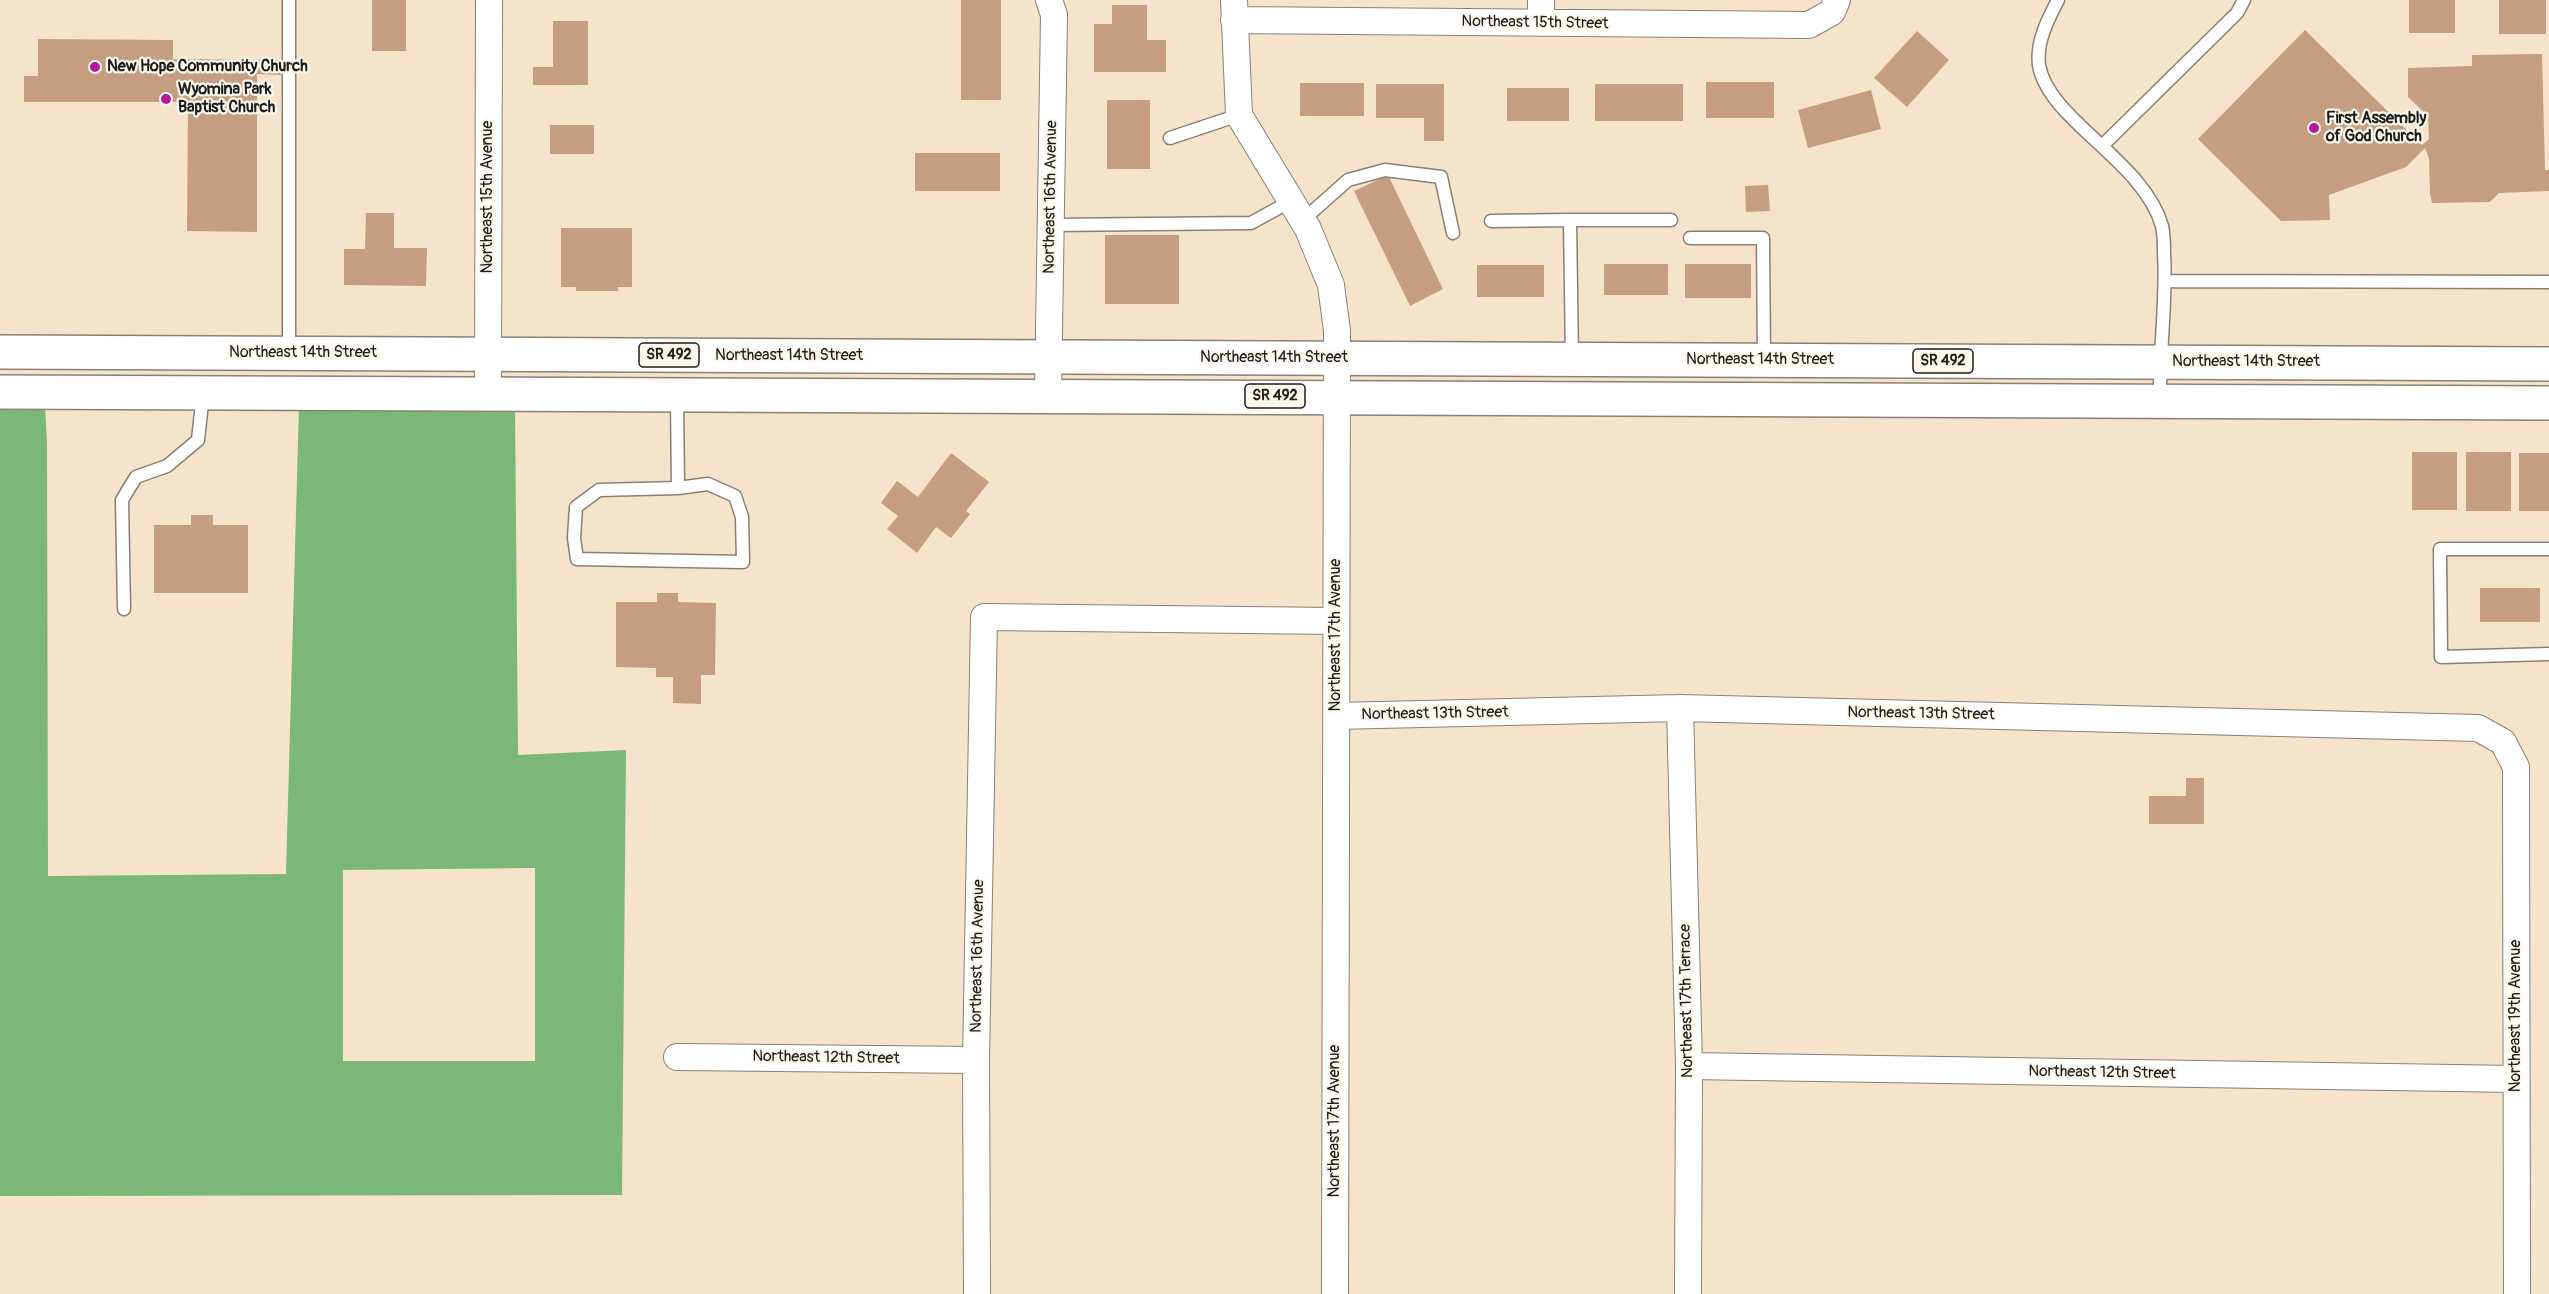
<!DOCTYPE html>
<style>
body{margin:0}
canvas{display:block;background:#f6e3cb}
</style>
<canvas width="2549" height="1294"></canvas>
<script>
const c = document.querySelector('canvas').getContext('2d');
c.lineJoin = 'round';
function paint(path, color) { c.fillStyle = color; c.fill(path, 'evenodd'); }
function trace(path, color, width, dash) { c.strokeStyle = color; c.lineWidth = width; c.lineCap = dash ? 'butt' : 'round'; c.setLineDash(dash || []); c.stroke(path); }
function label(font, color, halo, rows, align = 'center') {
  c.font = font + ' Pangolin,sans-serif'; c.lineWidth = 4.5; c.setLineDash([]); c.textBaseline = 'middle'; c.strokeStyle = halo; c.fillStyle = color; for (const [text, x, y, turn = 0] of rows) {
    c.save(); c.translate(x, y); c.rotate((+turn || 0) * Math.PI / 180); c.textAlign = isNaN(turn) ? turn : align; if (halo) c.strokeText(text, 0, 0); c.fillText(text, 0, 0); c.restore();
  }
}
paint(new Path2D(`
 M0,405H45L47,444L48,876L286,874L299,406L515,407L518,755L626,750L622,1195L0,1196ZM535,868V1061H343V870Z`), '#7bb776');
paint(new Path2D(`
 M372,0H406V51H372Z
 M961,0H1001V100H961Z
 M2409,0H2455V33H2409Z
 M2499,0H2546V34H2499Z
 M1112,5H1147V40H1166V72H1094V24H1112Z
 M553,21H588V85H533V67H553Z
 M2305,30L2422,145L2429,139L2428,116L2408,97V68L2472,66V55L2542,54L2545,170H2549V191L2499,193L2490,202L2432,203L2430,194L2429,158L2425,148L2406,167L2329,195L2330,220L2281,221L2198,139Z
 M1917,31L1949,60L1907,107L1874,78Z
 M38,39L173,40V59L281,60V75L257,74V232L187,231L188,102H24V76H38Z
 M1706,82H1774V118H1706Z
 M1300,83H1364V116H1300Z
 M1376,84H1444V141H1424V118H1376Z
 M1595,84H1683V121H1595Z
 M1507,88H1569V121H1507Z
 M1871,90L1881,129L1808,148L1798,110Z
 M1107,100H1150V169H1107Z
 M550,125H594V154H550Z
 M915,153H1000V191H915Z
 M1388,175L1443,289L1410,306L1354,191Z
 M1768,185L1770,211L1746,212L1745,186Z
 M366,213H394V248H427L426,286L344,285V249H365Z
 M561,228H632V287H618V291H576V287H561Z
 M1105,235H1179V304H1105Z
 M1604,264H1668V295H1604Z
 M1685,264H1751V298H1685Z
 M1477,265H1544V297H1477Z
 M2412,452H2457V510H2412Z
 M2466,452H2511V511H2466Z
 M951,453L989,482L966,511L970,514L951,538L936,527L917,553L887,529L898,516L881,503L897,481L918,497Z
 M2519,453H2549V511H2519Z
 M191,515H213V525H248V593H154V525H191Z
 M2480,588H2540V622H2480Z
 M657,593H678V602L716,603L715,675H701V704L673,703V677H656V668L616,667V602H657Z
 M2186,778H2204V824H2149V796H2186Z`), '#c59e81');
const service = new Path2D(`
 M2058,0C2048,19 2036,42 2039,65C2048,120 2144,161 2162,226C2164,235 2164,245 2164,253C2167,302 2159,351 2160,400
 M1170,138L1239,115
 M2103,145L2237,13L2244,0
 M1303,220L1348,180L1385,170L1441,177L1453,233
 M1570,220H1671
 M1491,221L1570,220L1572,358
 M1051,225L1251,223L1291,201
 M1690,238H1763L1764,358
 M2166,281L2549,282
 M289,353V0
 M677,396L678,488L708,484L735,496L742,517L743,562L577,559L574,538L576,507L599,490L678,488
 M2549,549H2440L2441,657L2549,654
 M124,609L122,500L136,477L167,466L198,440L203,394`);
const minor = new Path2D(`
 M1234,0L1239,115L1308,229L1331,285L1337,331L1335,1294
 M1234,20L1809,25L1832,12L1837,0
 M1541,23V0
 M488,394L489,0
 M1048,396L1054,15L1049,0
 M1680,708L1689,1066L1688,1294
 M1336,716L1680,708L2478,728L2503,742L2516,767L2517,1294
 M677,1057L976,1060
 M1689,1066L2516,1079
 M977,1294L976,1060L984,617L1335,621`);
const primary = new Path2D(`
 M0,352L2549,364
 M0,392L2549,403`);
trace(service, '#898074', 15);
trace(minor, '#898074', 28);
trace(primary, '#898074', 36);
trace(service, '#fff', 12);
trace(minor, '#fff', 26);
trace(primary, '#fff', 33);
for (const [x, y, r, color] of [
 [95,67,6,"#b5179e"],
 [166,99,6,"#b5179e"],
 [2314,128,6,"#b5179e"]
]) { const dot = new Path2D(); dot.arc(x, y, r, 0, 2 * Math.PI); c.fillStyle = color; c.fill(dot); trace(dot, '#fbf7ec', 2); }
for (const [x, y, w] of [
 [669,355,60],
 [1943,361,60],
 [1275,396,60]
]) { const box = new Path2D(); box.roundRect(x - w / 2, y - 12, w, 24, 4.5); c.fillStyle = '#fbf7ec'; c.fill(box); trace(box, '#1c1c1c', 1.5); }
label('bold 15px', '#1c1c1c', null, [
 ["SR 492",669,355],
 ["SR 492",1943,361],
 ["SR 492",1275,396]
]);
label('16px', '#1c1c1c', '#fbf7ec', [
 ["Northeast 15th Street",1535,23,1],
 ["Northeast 15th Avenue",488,197,-90],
 ["Northeast 16th Avenue",1051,197,-89],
 ["Northeast 14th Street",303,353],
 ["Northeast 14th Street",789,356],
 ["Northeast 14th Street",1274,358],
 ["Northeast 14th Street",1760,360],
 ["Northeast 14th Street",2246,362],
 ["Northeast 17th Avenue",1336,635,-90],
 ["Northeast 13th Street",1435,714,-1],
 ["Northeast 13th Street",1921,714,1],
 ["Northeast 16th Avenue",978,956,-89],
 ["Northeast 17th Terrace",1687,1001,-91],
 ["Northeast 19th Avenue",2516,1016,-90],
 ["Northeast 12th Street",826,1058,1],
 ["Northeast 12th Street",2102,1073,1],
 ["Northeast 17th Avenue",1335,1121,-90]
]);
label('bold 16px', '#1c1c1c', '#fbf7ec', [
 ["New Hope Community Church",107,67],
 ["Wyomina Park",178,90],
 ["Baptist Church",178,108],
 ["First Assembly",2326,119],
 ["of God Church",2326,137]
], 'left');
</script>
